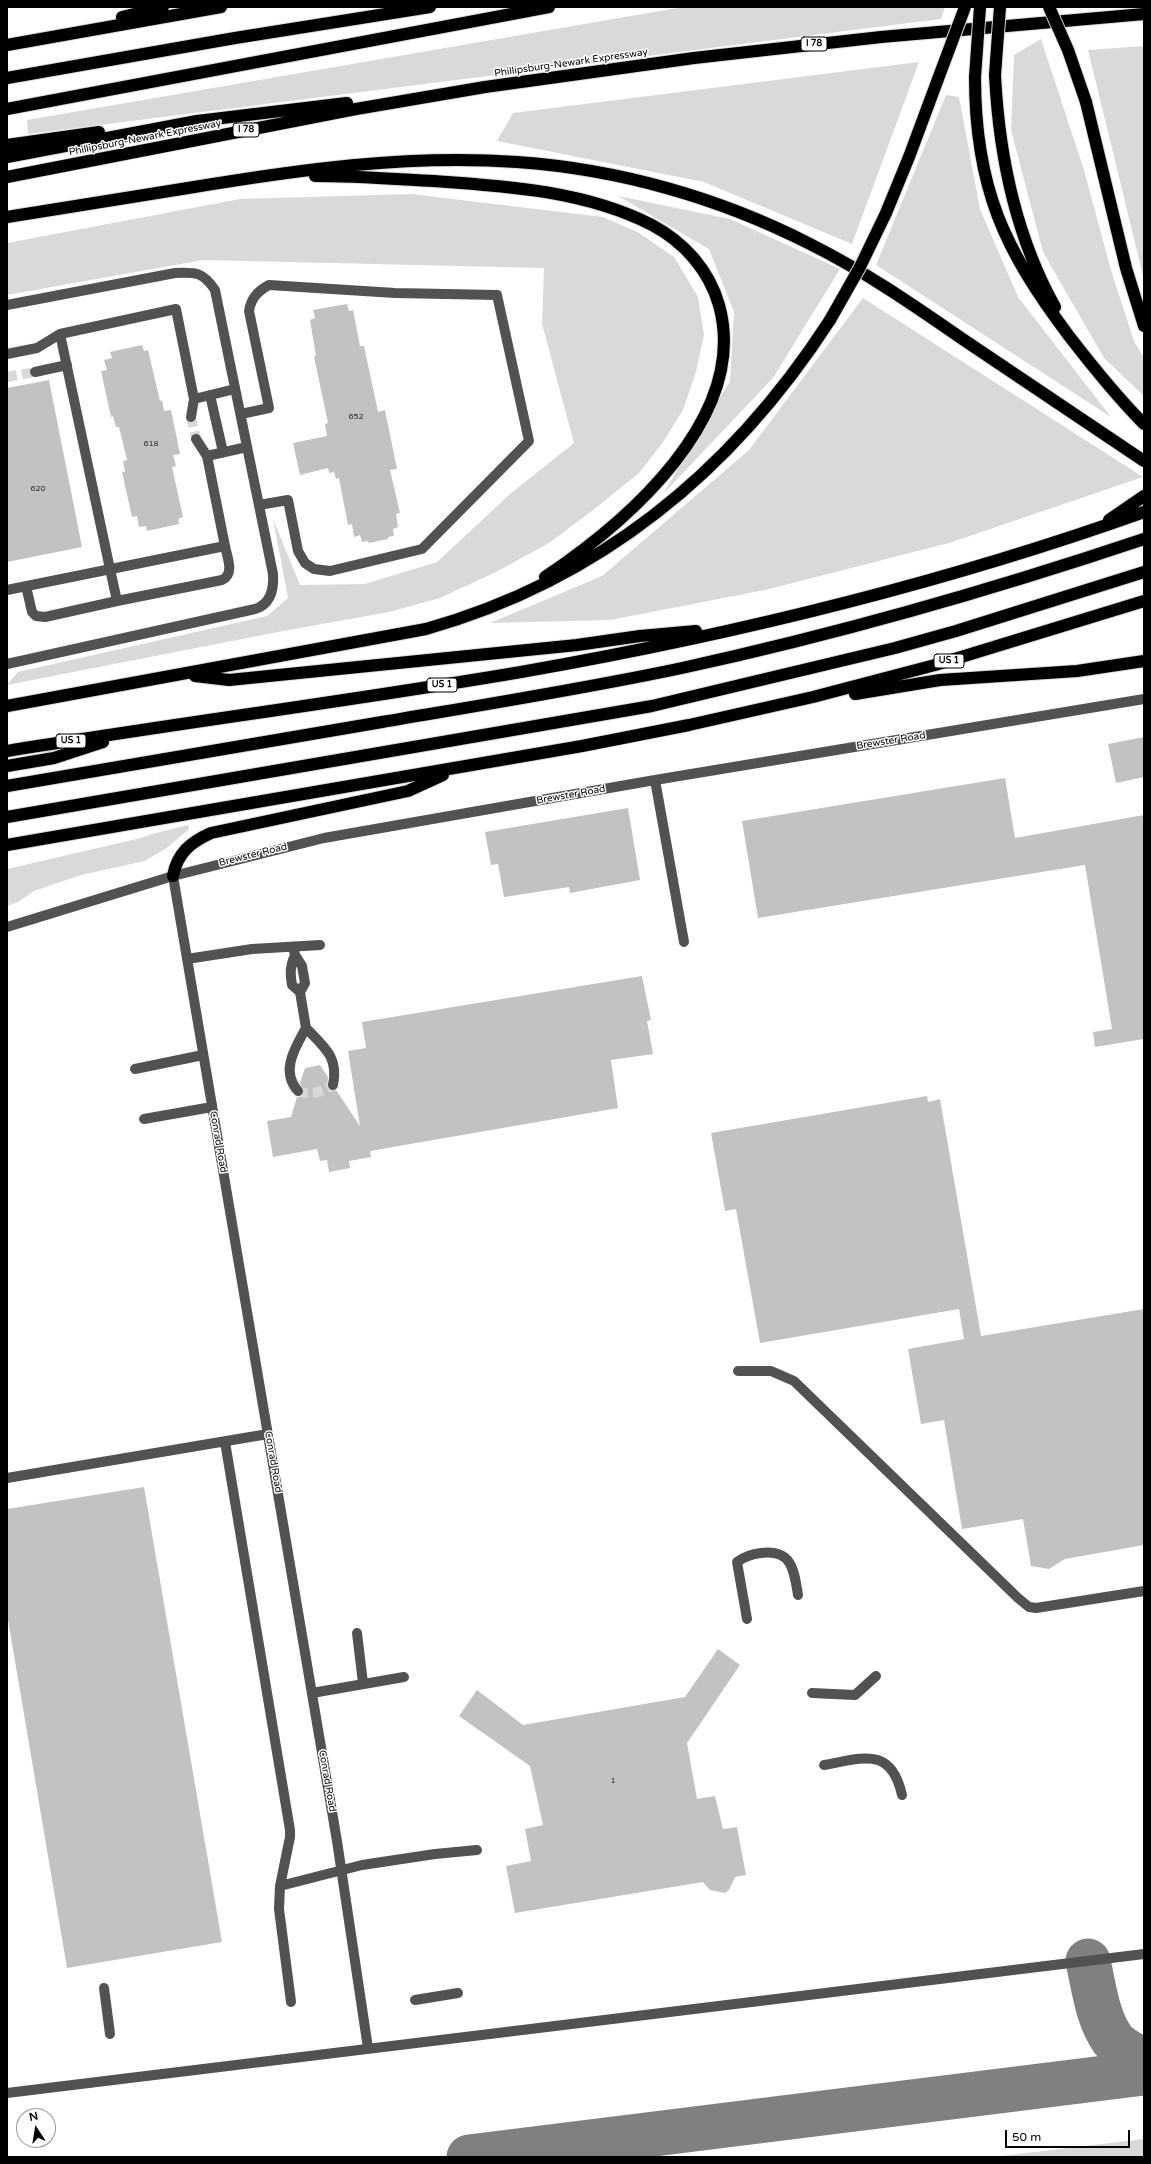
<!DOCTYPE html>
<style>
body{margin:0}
#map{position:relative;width:1151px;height:2164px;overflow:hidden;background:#fff;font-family:"Varela Round",sans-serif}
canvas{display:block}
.frame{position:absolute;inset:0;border:8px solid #000;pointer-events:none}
.north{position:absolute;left:16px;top:2108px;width:40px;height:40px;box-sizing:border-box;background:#fff;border:1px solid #999;border-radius:50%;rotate:348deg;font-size:11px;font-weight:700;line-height:16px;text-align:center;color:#000}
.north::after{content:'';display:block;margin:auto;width:14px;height:18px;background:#000;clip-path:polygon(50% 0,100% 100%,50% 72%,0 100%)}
.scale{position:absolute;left:1005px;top:2130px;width:125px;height:18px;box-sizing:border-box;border:2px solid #000;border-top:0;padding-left:5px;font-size:12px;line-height:14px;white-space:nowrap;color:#000;-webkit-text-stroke:3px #fff;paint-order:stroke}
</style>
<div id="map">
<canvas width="1151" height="2164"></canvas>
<div class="frame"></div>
<div class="north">N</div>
<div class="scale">50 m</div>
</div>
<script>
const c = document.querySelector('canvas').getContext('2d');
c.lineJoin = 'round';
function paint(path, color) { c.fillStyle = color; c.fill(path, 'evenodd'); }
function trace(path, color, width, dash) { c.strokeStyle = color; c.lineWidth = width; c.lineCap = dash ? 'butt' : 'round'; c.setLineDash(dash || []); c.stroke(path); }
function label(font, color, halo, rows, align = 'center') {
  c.font = font + ' "Varela Round",sans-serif'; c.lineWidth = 3; c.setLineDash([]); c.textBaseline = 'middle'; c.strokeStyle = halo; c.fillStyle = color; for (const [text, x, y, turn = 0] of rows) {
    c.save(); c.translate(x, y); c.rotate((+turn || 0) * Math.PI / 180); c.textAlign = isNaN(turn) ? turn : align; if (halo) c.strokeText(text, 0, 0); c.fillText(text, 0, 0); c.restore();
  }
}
paint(new Path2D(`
 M683,7H945L941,19L28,134L27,120Z
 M1041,39L1084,170L1111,270L1134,341L1144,358V396L1104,358L1043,252L1011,130L1014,55Z
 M1144,46V280L1088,50Z
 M919,62L852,244L704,182L497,141L513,113Z
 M946,95L959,97L980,209L1018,297L1111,417L876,265Z
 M411,194L603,217L639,233L674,257L698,297L704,335L696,372L683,410L663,442L639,473L593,510L549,543L496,572L440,598L389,612L283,631L7,685L18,672L267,616L288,598L273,519L300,585L365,584L437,562L510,494L574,443L542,324L544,268L203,260L7,295V243L240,199Z
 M618,196L730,219L840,269L773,378L663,494L730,381L734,312L709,249Z
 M863,298L1143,477L949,543L765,590L610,620L490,623L602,576L749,450Z
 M188,825L189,829L168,847L145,861L81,875L34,891L18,902L7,906V869L141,838L152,834Z
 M1144,2139V2157H993Z`), '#d9d9d9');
trace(new Path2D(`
 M1088,1961C1094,1987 1097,2018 1113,2040C1120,2049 1134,2055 1144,2061
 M469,2157L1144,2073`), '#808080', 45);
paint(new Path2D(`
 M347,304L349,311L353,310L360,346H364L378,412L385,410L397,469L390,470L400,513L396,514L398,527L393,529L394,536L388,537V539L369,543L368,541L362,542L360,535L354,537L352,524L348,525L339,478L336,479L334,472L329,473L328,468L300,475L293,443L327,436L325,424L328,423L314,357L316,356L310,320L315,318L313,310Z
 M142,345L144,351L148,350L160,401L162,400L164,411L171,410L180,454L173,455L176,466L172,467L183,517L178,519L179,524L147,531L146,526L139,527L137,516L132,517L122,472H125L123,461L127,460L119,427H116L113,416L111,417L101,371L107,370L104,360L112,358L110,352Z
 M49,380L82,547L7,562V388Z
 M1144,737V777L1116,783L1108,744Z
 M1005,778L1015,838L1144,815V1039L1095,1047L1093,1032L1112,1029L1085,865L758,918L742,821Z
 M628,808L640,880L570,893L569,887L504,897L498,864L491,865L485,832Z
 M642,976L651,1020L647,1021L653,1054L611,1060L618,1108L370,1151L371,1157L349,1161L350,1168L329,1172L327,1160L320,1161L317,1149L273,1157L267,1121L291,1117L297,1097H301L304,1093L300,1083L305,1068L320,1065L328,1077L327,1088L332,1091L336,1090L360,1126L348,1051L366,1048L362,1022Z
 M927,1096L928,1102L940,1099L981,1336L1144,1309V1545L1065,1559L1049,1569L1031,1566L1023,1519L962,1529L944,1420L921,1424L908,1349L964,1339L959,1309L760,1343L736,1209L725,1211L711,1133Z
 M144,1487L222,1942L67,1968L7,1614V1509Z
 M718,1649L740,1665L687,1743L697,1799L715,1796L723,1829L737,1827L746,1875L735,1877L729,1890L725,1893L710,1890L703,1882L515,1913L506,1866L531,1861L525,1829L543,1825L530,1766L459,1716L477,1690L523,1725L685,1697Z`), '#c2c2c2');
trace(new Path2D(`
 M7,377L35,372
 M191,417L196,439
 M298,1091C310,1096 322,1092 333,1085`), '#d9d9d9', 10, [10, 5]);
const highway = new Path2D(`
 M122,17L163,7
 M7,45L221,7
 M995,75C999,156 1015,235 1055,307
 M975,77C975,187 1004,250 1069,336C1093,367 1117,397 1144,424
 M7,78L235,38L430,7
 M1086,102L1126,268L1144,326
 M7,109L549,7
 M7,145L99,132
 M7,157L197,121L347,103
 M315,176C355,176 395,179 434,181C507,186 586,191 652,225C684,242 709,270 719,305C750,417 627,522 545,577
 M7,177L356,109L485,87L694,58L881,37L1144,14
 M886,213L909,157L938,79
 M7,217C67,207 128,198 188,188C297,170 407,154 517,162C619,169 720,198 810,244C864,271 912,304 961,338C1022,379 1083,420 1144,461
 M1109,520L1144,496
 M195,676L229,680L577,645L640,636L696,631
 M855,694L940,680L1077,671L1144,661
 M7,706L426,629C600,580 733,470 830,320
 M7,751C178,723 351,701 521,672C732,635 942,584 1144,512
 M7,766L54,758L103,742
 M7,786C132,764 257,743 382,722C482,705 583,689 682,668C838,634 992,590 1144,539
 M7,817L652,706L895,648L956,631L1144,572
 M7,845L582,746L689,725L813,697L935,665L1144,601
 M173,876C177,853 191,842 211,833L408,791L443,775`);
trace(highway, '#dbdbdb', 14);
trace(new Path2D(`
 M7,305L175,273C196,272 203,272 215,290L273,574C274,589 271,604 255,609L7,664
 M7,354L37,348L60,334
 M35,372L67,365
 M210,395L223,452
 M194,399L235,389
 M241,414L269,408L249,311C251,298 258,291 269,285L395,293L497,295L529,441L422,549L330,571L314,569L305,563L298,551L288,500L259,505
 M196,439L207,456L225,546
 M207,456L247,447
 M26,586L32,612L36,616L45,617L117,601
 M7,590C80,575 152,561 225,546C227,557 235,574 222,580L117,601L110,569L60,334L176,309L194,399L191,417
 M655,780L684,942
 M173,876L337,1841L368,2048
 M7,927L173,876L324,838L655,780L1144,699
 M293,947L295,955L302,966L305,983L300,992L306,1028
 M295,955C290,966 290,973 292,985L300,992
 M187,959L252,949L320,945
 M135,1069L203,1055
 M298,1091C280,1071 295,1048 306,1028C324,1047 339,1057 333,1085
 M144,1119L212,1107
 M738,1371H771L794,1381L1018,1598L1029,1607L1036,1608L1144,1591
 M225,1442L290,1830V1837L280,1886L279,1909L291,2002
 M7,1478L268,1434
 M747,1619L737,1562C745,1556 752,1554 761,1553C792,1549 794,1570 798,1595
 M357,1633L363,1683
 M312,1693L404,1677
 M812,1693L855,1695L876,1676
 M824,1765C863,1758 891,1746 902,1795
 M280,1886L362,1865L435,1854L477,1850
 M104,1988L110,2034
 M415,2000L458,1993
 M7,2093L1144,1954`), '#525252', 10);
trace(highway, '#000', 12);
const highwayBridge = new Path2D(`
 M1049,7L1068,50L1086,102
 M995,75L1000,7
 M975,77L980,7
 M938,79L965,7
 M830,320L860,267L886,213`);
trace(highwayBridge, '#dbdbdb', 14, []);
trace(highwayBridge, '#000', 12);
label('8px', '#303030', null, [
 ["652",356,417],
 ["618",151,444],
 ["620",38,489],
 ["1",613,1781]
]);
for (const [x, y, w] of [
 [814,44,26],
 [246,130,26],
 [949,661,30],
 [442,685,30],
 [71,741,30]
]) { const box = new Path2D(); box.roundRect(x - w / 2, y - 7, w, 14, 3); c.fillStyle = '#fff'; c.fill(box); trace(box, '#000', 1); }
label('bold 9px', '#000', null, [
 ["I 78",814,44],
 ["I 78",246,130],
 ["US 1",949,661],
 ["US 1",442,685],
 ["US 1",71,741]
]);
label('10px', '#000', '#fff', [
 ["Phillipsburg-Newark Expressway",571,63,-8],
 ["Phillipsburg-Newark Expressway",145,138,-11],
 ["Brewster Road",891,741,-9],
 ["Brewster Road",571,795,-10],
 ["Brewster Road",253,855,-14],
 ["Conrad Road",218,1142,80],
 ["Conrad Road",273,1462,80],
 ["Conrad Road",327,1781,80]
]);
</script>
